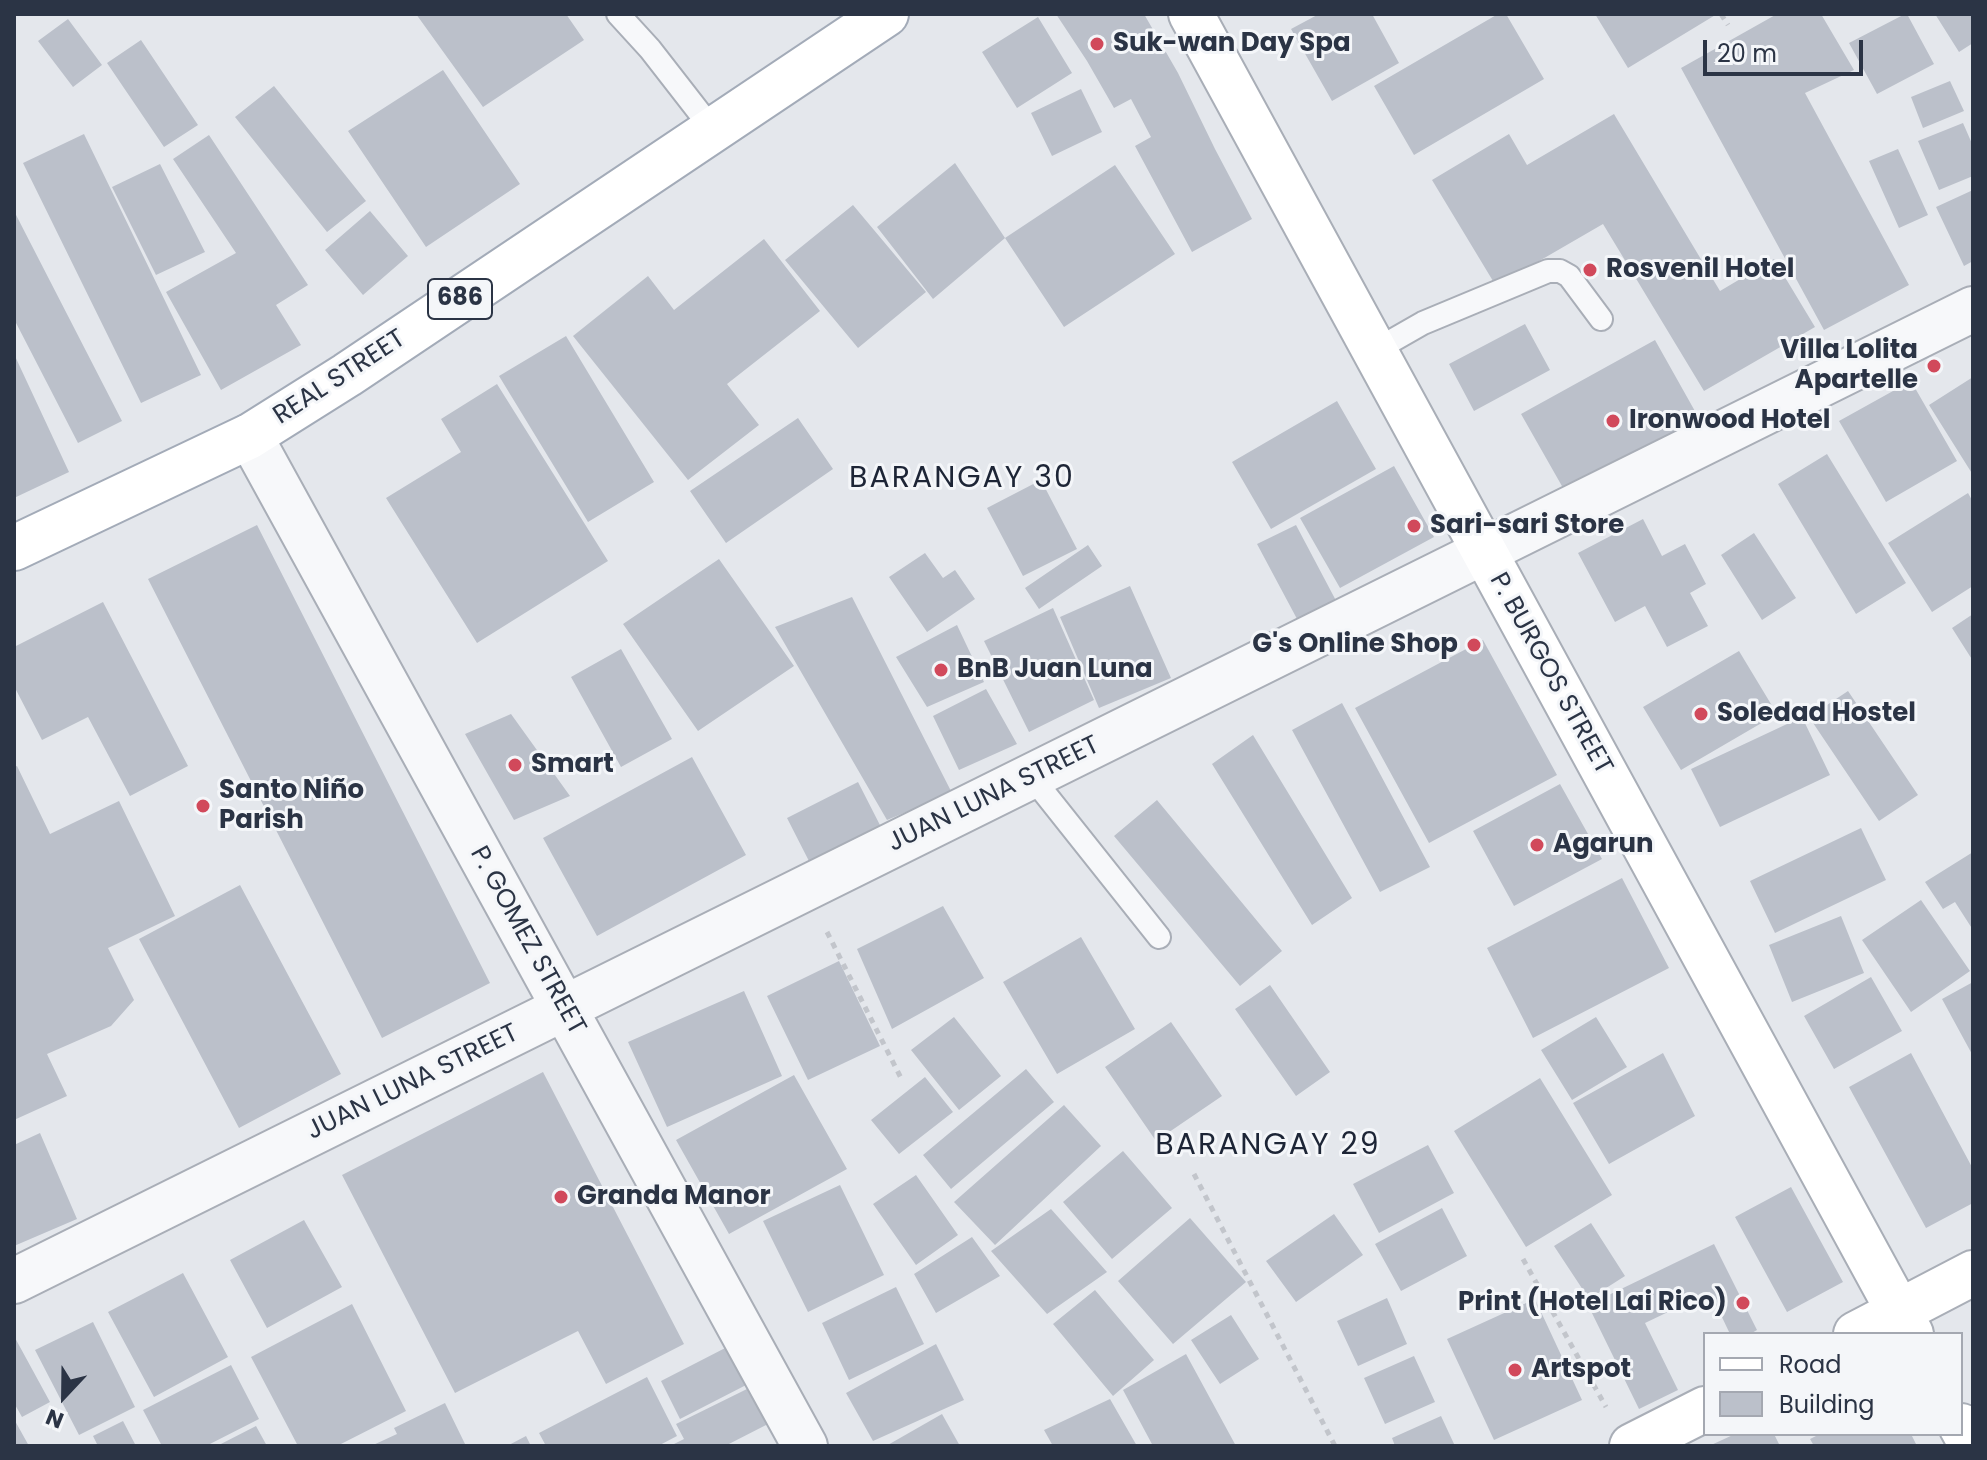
<!DOCTYPE html>
<meta charset="utf-8">
<style>
body{margin:0}
#map{position:relative;width:1987px;height:1460px;overflow:hidden;background:#e4e7ec;font-family:Poppins,sans-serif}
canvas{display:block}
.frame{position:absolute;inset:0;border:16px solid #2b3445;pointer-events:none}
.legend{position:absolute;left:1703px;top:1332px;width:260px;height:104px;box-sizing:border-box;background:#f4f6f9;border:2px solid #a4a8b1;margin:0;padding:10px 14px;list-style:none;font-size:24px;color:#2b3445}
.legend li{display:flex;align-items:center;gap:16px;height:40px}
.legend b{width:40px;border:2px solid #a4a8b1}
.north{position:absolute;left:24px;top:1356px;width:80px;height:80px;-webkit-text-stroke:6px #f4f6f9;paint-order:stroke;rotate:202deg;font-size:22px;font-weight:700;line-height:32px;text-align:center;color:#2b3445}
.north::after{content:'';display:block;margin:auto;width:28px;height:36px;background:#2b3445;clip-path:polygon(50% 0,100% 100%,50% 72%,0 100%)}
.scale{position:absolute;left:1703px;top:40px;width:160px;height:36px;box-sizing:border-box;border:4px solid #2b3445;border-top:0;padding-left:10px;font-size:24px;line-height:28px;white-space:nowrap;color:#2b3445;-webkit-text-stroke:6px #f4f6f9;paint-order:stroke}
</style>
<div id="map">
<canvas width="1987" height="1460"></canvas>
<div class="frame"></div>
<ul class="legend">
<li><b style="height:10px;background:#fff"></b>Road</li>
<li><b style="height:22px;background:#bbc0ca"></b>Building</li>
</ul>
<div class="north">N</div>
<div class="scale">20 m</div>
</div>
<script>
const c = document.querySelector('canvas').getContext('2d');
c.lineJoin = 'round';
function paint(path, color) { c.fillStyle = color; c.fill(path, 'evenodd'); }
function trace(path, color, width, dash) { c.strokeStyle = color; c.lineWidth = width; c.lineCap = dash ? 'butt' : 'round'; c.setLineDash(dash || []); c.stroke(path); }
function label(font, color, halo, rows, align = 'center') {
  c.font = font + ' Poppins,sans-serif'; c.lineWidth = 6; c.setLineDash([]); c.textBaseline = 'middle'; c.strokeStyle = halo; c.fillStyle = color; for (const [text, x, y, turn = 0] of rows) {
    c.save(); c.translate(x, y); c.rotate((+turn || 0) * Math.PI / 180); c.textAlign = isNaN(turn) ? turn : align; if (halo) c.strokeText(text, 0, 0); c.fillText(text, 0, 0); c.restore();
  }
}
paint(new Path2D(`
 M416,14H566L584,40L483,107Z
 M1056,14H1144L1178,73L1215,149L1252,219L1192,252L1135,146L1151,137L1131,99L1114,108L1087,61Z
 M1319,14H1372L1399,63L1332,101L1291,29Z
 M1498,14H1506L1544,79L1414,155L1374,86Z
 M1595,14H1717L1628,68Z
 M1777,14H1821L1854,70L1805,93L1909,285L1824,330L1681,68Z
 M1905,14H1907L1934,64L1877,94L1849,43Z
 M1935,14H1973V43L1959,52Z
 M1038,17L1072,73L1017,108L982,52Z
 M68,19L102,65L73,87L38,41Z
 M141,40L198,125L164,147L107,63Z
 M443,70L520,184L426,247L348,131Z
 M1950,81L1964,111L1923,128L1911,97Z
 M274,86L366,201L327,232L235,117Z
 M1081,89L1102,132L1052,156L1031,113Z
 M1614,114L1720,291L1774,259L1815,327L1704,391L1603,224L1496,286L1432,180L1509,134L1527,165Z
 M1963,123L1973,146V176L1939,190L1918,141Z
 M84,134L201,375L141,403L23,163Z
 M209,135L308,285L276,305L301,345L221,390L166,292L236,253L173,159Z
 M1898,149L1928,215L1899,228L1869,161Z
 M955,163L1005,238L933,299L877,227Z
 M160,164L205,252L156,275L112,187Z
 M1115,165L1175,254L1064,327L1005,238Z
 M1973,190V261L1964,266L1936,207Z
 M853,205L926,292L858,348L785,260Z
 M14,211L122,421L78,443L14,319Z
 M370,211L408,256L363,295L325,250Z
 M764,239L820,311L727,384L759,425L688,480L573,336L648,276L674,310Z
 M1525,324L1550,370L1474,411L1449,364Z
 M566,336L654,482L588,522L499,376Z
 M1655,340L1705,429L1571,502L1521,414Z
 M14,354L69,472L14,498Z
 M1973,377V475L1929,405Z
 M1911,381L1957,461L1886,502L1839,421Z
 M497,384L608,561L477,643L386,498L461,452L441,419Z
 M1337,401L1376,469L1271,529L1232,462Z
 M798,418L833,469L726,543L690,491Z
 M1827,454L1906,583L1856,614L1778,484Z
 M1394,466L1434,537L1340,588L1300,518Z
 M1041,480L1077,549L1023,576L987,508Z
 M1968,493L1973,502V586L1932,612L1888,543Z
 M1643,519L1662,556L1685,544L1706,584L1690,593L1708,626L1667,647L1645,606L1615,622L1578,553Z
 M257,525L490,983L382,1038L148,579Z
 M1296,525L1342,612L1304,632L1257,544Z
 M1754,533L1796,598L1762,620L1721,555Z
 M1088,545L1102,566L1039,609L1025,588Z
 M925,553L943,578L955,570L975,599L927,632L889,577Z
 M719,559L794,666L698,731L623,624Z
 M1130,586L1171,678L1099,708L1060,617Z
 M852,597L952,793L887,820L775,627Z
 M103,602L188,766L130,796L88,717L42,740L14,686V647Z
 M1053,608L1094,700L1029,732L984,641Z
 M1973,614V661L1952,628Z
 M957,625L984,682L927,707L896,657Z
 M1483,640L1557,775L1429,843L1355,708Z
 M621,649L672,739L621,767L571,677Z
 M1739,651L1777,714L1681,770L1643,707Z
 M986,689L1017,744L959,770L933,716Z
 M1848,691L1918,795L1879,821L1809,717Z
 M1342,703L1430,867L1380,892L1292,730Z
 M511,714L570,796L514,820L465,734Z
 M1802,717L1830,775L1720,827L1691,769Z
 M1253,735L1352,898L1312,925L1212,764Z
 M692,757L746,855L597,936L543,838Z
 M17,766L50,834L119,801L175,916L108,948L134,1000L111,1026L47,1054L67,1096L14,1120V767Z
 M858,782L883,831L812,867L787,818Z
 M1560,784L1602,859L1514,906L1473,831Z
 M1157,800L1282,951L1240,986L1114,836Z
 M1861,828L1886,880L1775,933L1750,881Z
 M1973,852V930L1955,902L1943,909L1925,882Z
 M1622,878L1669,968L1533,1038L1487,948Z
 M240,885L341,1074L239,1128L139,939Z
 M1921,900L1970,971L1911,1012L1862,940Z
 M943,906L984,978L892,1029L857,949Z
 M1841,916L1864,973L1792,1002L1769,945Z
 M1081,937L1135,1029L1057,1074L1003,982Z
 M839,961L880,1046L808,1080L767,996Z
 M1871,977L1902,1031L1834,1069L1804,1016Z
 M1973,982V1056L1942,999Z
 M1270,985L1330,1072L1296,1096L1235,1009Z
 M744,991L782,1076L667,1127L628,1042Z
 M954,1017L1001,1076L959,1110L911,1050Z
 M1596,1017L1627,1067L1572,1100L1541,1050Z
 M1171,1022L1222,1096L1156,1141L1105,1067Z
 M1663,1053L1695,1116L1609,1164L1573,1103Z
 M1911,1053L1973,1169V1203L1926,1228L1849,1087Z
 M1026,1069L1054,1102L951,1189L923,1155Z
 M543,1072L684,1344L606,1384L578,1331L455,1393L342,1175Z
 M794,1075L847,1169L729,1234L676,1140Z
 M925,1077L953,1112L899,1154L871,1120Z
 M1540,1078L1612,1195L1526,1247L1454,1131Z
 M1064,1105L1101,1146L995,1245L954,1202Z
 M40,1133L77,1219L14,1246V1145Z
 M1428,1145L1454,1193L1379,1233L1353,1184Z
 M1123,1151L1172,1208L1112,1259L1063,1202Z
 M916,1175L958,1235L916,1265L873,1204Z
 M840,1185L884,1275L808,1312L763,1221Z
 M1791,1187L1843,1282L1787,1312L1735,1217Z
 M1442,1208L1467,1256L1401,1291L1375,1244Z
 M1051,1209L1107,1272L1047,1314L991,1251Z
 M1334,1214L1363,1255L1296,1302L1266,1261Z
 M1190,1218L1246,1282L1173,1344L1118,1281Z
 M304,1220L342,1287L267,1328L230,1260Z
 M1591,1223L1625,1276L1589,1299L1554,1246Z
 M972,1237L1000,1276L936,1313L914,1274Z
 M1714,1244L1757,1330L1750,1334H1730L1710,1292L1645,1323L1678,1390L1639,1409L1588,1305Z
 M183,1273L228,1357L154,1397L108,1312Z
 M896,1287L924,1344L849,1380L822,1323Z
 M1095,1290L1154,1360L1113,1396L1053,1324Z
 M1387,1298L1407,1344L1358,1366L1337,1321Z
 M1535,1299L1582,1400L1494,1440L1447,1339Z
 M352,1304L406,1411L337,1446H298L251,1357Z
 M1231,1315L1259,1359L1220,1384L1191,1340Z
 M93,1322L135,1407L79,1435L35,1350Z
 M14,1336L50,1402L22,1417L14,1403Z
 M936,1344L964,1400L873,1441L846,1393Z
 M731,1345L750,1383L680,1419L661,1381Z
 M1186,1354L1236,1446H1153L1123,1390Z
 M1414,1356L1435,1402L1385,1424L1364,1378Z
 M231,1365L259,1419L206,1446H162L143,1410Z
 M647,1377L677,1436L658,1446H546L539,1433Z
 M749,1388L768,1424L725,1446H670L684,1439L676,1424Z
 M1110,1399L1137,1446H1053L1044,1430Z
 M445,1403L466,1446H413L412,1444L409,1446H371L397,1434L394,1428Z
 M942,1414L960,1446H886Z
 M1441,1416L1455,1446H1395L1392,1438Z
 M14,1419L29,1446H14Z
 M123,1421L136,1446H98L93,1436Z
 M256,1426L267,1446H217Z
 M1735,1434H1774L1780,1446H1709Z
 M1820,1434H1911L1916,1444L1913,1446H1814L1810,1439Z
 M526,1436L531,1446H507Z`), '#bbc0ca');
const lane = new Path2D(`
 M618,14L650,49L713,130
 M1374,351L1423,323L1548,271H1560L1569,276L1601,319
 M1031,776L1159,937`);
const street = new Path2D(`
 M250,436L805,1446
 M14,1281L1973,309`);
const secondary = new Path2D(`
 M1191,14L1911,1334
 M1856,1334L1973,1273
 M1961,1426L1972,1446
 M1632,1446L1705,1409`);
const primary = new Path2D(`
 M14,548L250,436L347,375L886,14`);
trace(lane, '#a9aeb7', 26);
trace(street, '#a9aeb7', 48);
trace(secondary, '#a9aeb7', 48);
trace(primary, '#a3abb8', 48);
trace(new Path2D(`
 M1721,14L1728,25
 M827,932L901,1078
 M1194,1174L1335,1446
 M1523,1259L1606,1407`), '#c2c5cb', 5, [6, 6]);
trace(lane, '#f7f8fa', 22);
trace(street, '#f7f8fa', 44);
trace(secondary, '#fff', 44);
trace(primary, '#fff', 44);
for (const [x, y, r, color] of [
 [1097,44,8,"#d1495b"],
 [1590,270,8,"#d1495b"],
 [1934,366,8,"#d1495b"],
 [1613,421,8,"#d1495b"],
 [1414,526,8,"#d1495b"],
 [1474,645,8,"#d1495b"],
 [941,670,8,"#d1495b"],
 [1701,714,8,"#d1495b"],
 [515,765,8,"#d1495b"],
 [203,806,8,"#d1495b"],
 [1537,845,8,"#d1495b"],
 [561,1197,8,"#d1495b"],
 [1743,1303,8,"#d1495b"],
 [1515,1370,8,"#d1495b"]
]) { const dot = new Path2D(); dot.arc(x, y, r, 0, 2 * Math.PI); c.fillStyle = color; c.fill(dot); trace(dot, '#f4f6f9', 3); }
for (const [x, y, w] of [
 [460,299,64]
]) { const box = new Path2D(); box.roundRect(x - w / 2, y - 20, w, 40, 6); c.fillStyle = '#f4f6f9'; c.fill(box); trace(box, '#2b3445', 2); }
label('bold 24px', '#2b3445', null, [
 ["686",460,299]
]);
label('bold 26px', '#2b3445', '#f4f6f9', [
 ["Suk-wan Day Spa",1113,44],
 ["Rosvenil Hotel",1606,270],
 ["Villa Lolita",1918,351,"right"],
 ["Apartelle",1918,381,"right"],
 ["Ironwood Hotel",1629,421],
 ["Sari-sari Store",1430,526],
 ["G's Online Shop",1458,645,"right"],
 ["BnB Juan Luna",957,670],
 ["Soledad Hostel",1717,714],
 ["Smart",531,765],
 ["Santo Niño",219,791],
 ["Parish",219,821],
 ["Agarun",1553,845],
 ["Granda Manor",577,1197],
 ["Print (Hotel Lai Rico)",1727,1303,"right"],
 ["Artspot",1531,1370]
], 'left');
label('26px', '#2b3445', '#f4f6f9', [
 ["REAL STREET",340,378,-33],
 ["P. BURGOS STREET",1550,674,61],
 ["JUAN LUNA STREET",994,795,-26],
 ["P. GOMEZ STREET",527,941,61],
 ["JUAN LUNA STREET",413,1083,-26]
]);
c.letterSpacing = '2px';
label('30px', '#1d2536', '#f4f6f9', [
 ["BARANGAY 30",962,479],
 ["BARANGAY 29",1268,1146]
]);
c.letterSpacing = '0px';
</script>
